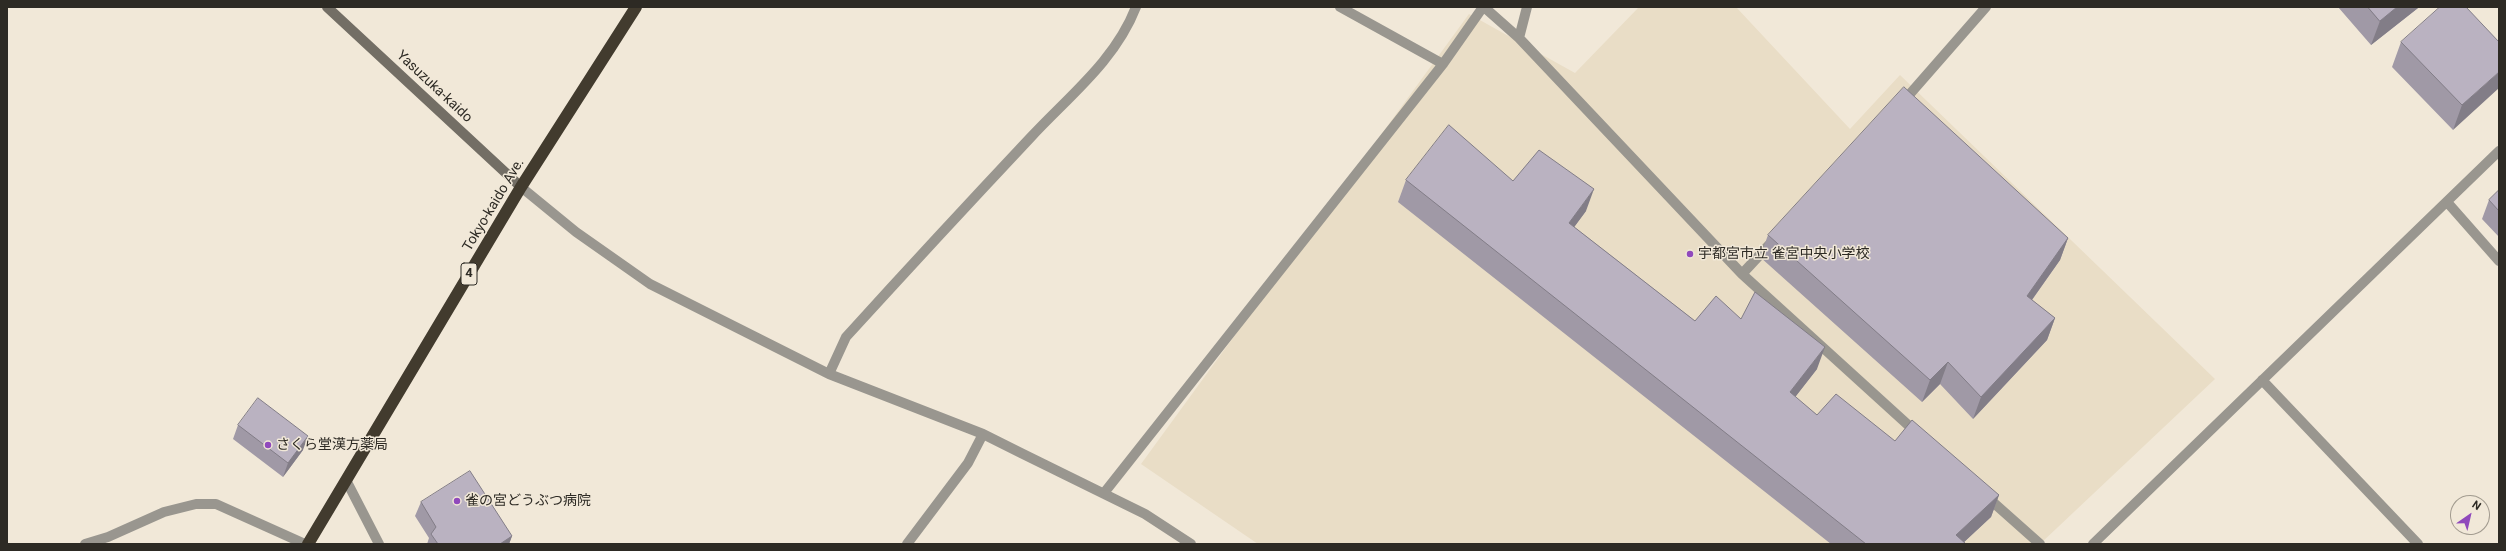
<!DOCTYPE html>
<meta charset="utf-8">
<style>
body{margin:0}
#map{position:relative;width:2506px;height:551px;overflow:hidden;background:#f1e8d8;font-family:Roboto,sans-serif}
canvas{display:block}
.frame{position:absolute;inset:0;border:8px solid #2d2a24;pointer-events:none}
.north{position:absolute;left:2450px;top:495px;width:40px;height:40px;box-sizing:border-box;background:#f1e8d8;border:1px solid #a39c90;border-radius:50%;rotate:34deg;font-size:11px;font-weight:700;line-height:16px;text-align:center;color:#2d2a24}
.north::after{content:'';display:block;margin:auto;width:14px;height:18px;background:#9049bc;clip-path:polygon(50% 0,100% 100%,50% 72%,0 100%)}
</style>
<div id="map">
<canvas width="2506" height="551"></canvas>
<div class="frame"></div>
<div class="north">N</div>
</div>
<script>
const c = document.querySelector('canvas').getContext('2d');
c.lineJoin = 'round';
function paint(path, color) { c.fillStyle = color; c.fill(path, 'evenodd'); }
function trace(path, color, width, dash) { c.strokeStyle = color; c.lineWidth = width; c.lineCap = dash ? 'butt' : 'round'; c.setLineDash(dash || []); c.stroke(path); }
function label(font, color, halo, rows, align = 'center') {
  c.font = font + ' Roboto,"Noto Sans JP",sans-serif'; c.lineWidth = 3; c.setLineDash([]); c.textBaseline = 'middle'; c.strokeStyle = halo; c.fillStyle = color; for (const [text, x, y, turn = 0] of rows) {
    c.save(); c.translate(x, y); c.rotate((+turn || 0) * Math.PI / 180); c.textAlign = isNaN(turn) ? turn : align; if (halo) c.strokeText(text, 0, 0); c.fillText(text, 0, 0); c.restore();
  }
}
paint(new Path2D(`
 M1639,7H1736L1850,129L1900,75L2215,379L2040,544H1258L1141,464L1469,14L1575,73Z`), '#e9ddc6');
trace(new Path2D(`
 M1340,7L1443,64
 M1484,7L1519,38L1527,7
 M1519,38L1742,274L1918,434
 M1902,103L1986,7
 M521,187L576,232L650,284L829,374L983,434L1021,453L1145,514L1191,544
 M2447,202L2499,261
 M1742,274L1769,245
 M829,374L846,337C907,270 969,203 1031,137C1069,96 1115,61 1136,7
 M2262,380L2418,544
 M346,480L379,544
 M1104,493L1443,64L1483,7
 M1986,496L2040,544
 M85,544L108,537L164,512L196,504H216L305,544
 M907,544L968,463L983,434
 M2093,544L2499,151`), '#99968f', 10);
trace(new Path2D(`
 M327,7L521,187`), '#736e65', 10);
trace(new Path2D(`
 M308,544L521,187L636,7`), '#423b2e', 12);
paint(new Path2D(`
 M2338,7H2418V8L2371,45Z
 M2401,42H2499L2453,130L2392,67Z
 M1406,180L1513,181L1586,211L1574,227L1695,321L1741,319L1817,369L1795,397L1817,415L1895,441L1999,495L1991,517L1964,542L1966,544H1831L1398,202Z
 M2499,190V237L2482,219L2489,200Z
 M1768,235L2068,238L2060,260L2032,300L2055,318L2047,340L1973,419L1940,384L1922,402L1760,257Z
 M238,425L303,450L283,477L233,439Z
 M421,502L512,536L509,544H427L429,538L415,516Z`), '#a099a6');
paint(new Path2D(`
 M2397,7H2418V8L2371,45L2380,21Z
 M2499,72V88L2453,130L2462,105Z
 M1594,189L1586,211L1561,245L1569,223Z
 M2068,238L2060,260L2019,318L2027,296Z
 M2055,318L2047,340L1973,419L1981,397Z
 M1825,347L1817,369L1782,414L1790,392Z
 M1948,362L1940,384L1922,402L1930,380Z
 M308,436L303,450L283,477L288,463Z
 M1999,495L1991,517L1962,544L1956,535Z
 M512,536L509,544H500Z`), '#827d87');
const building = new Path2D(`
 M2368,7H2397L2380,21Z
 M2440,7H2466L2499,42V72L2462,105L2401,42Z
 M1904,87L2068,238L2027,296L2055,318L1981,397L1948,362L1930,380L1768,235Z
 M1449,125L1513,181L1539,150L1594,189L1569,223L1695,321L1716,296L1741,319L1755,292L1825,347L1790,392L1817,415L1836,394L1895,441L1912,420L1999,495L1956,535L1966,544H1866L1406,180Z
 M2499,190V211L2489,200Z
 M258,398L308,436L288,463L238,425Z
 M470,471L512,536L500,544H438L431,534L436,527L421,502Z`);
paint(building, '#bab2c1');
trace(building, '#827d87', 1);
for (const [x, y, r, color] of [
 [1690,254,4,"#9049bc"],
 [268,445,4,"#9049bc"],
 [457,501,4,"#9049bc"]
]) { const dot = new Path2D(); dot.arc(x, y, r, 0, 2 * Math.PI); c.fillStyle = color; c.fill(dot); trace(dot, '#f1e8d8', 1.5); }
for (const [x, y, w] of [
 [469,274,16]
]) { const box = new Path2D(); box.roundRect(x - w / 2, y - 11, w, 22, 3); c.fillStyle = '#f1e8d8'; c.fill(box); trace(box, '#2d2a24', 1); }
label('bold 13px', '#2d2a24', null, [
 ["4",469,274]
]);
label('14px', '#2d2a24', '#f1e8d8', [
 ["Yasuzuka-kaido",434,87,43],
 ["Tokyo-kaido Ave.",494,205,-59]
]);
label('14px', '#2d2a24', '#f1e8d8', [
 ["宇都宮市立 雀宮中央小学校",1698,254],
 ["さくら堂漢方薬局",276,445],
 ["雀の宮どうぶつ病院",465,501]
], 'left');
</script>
